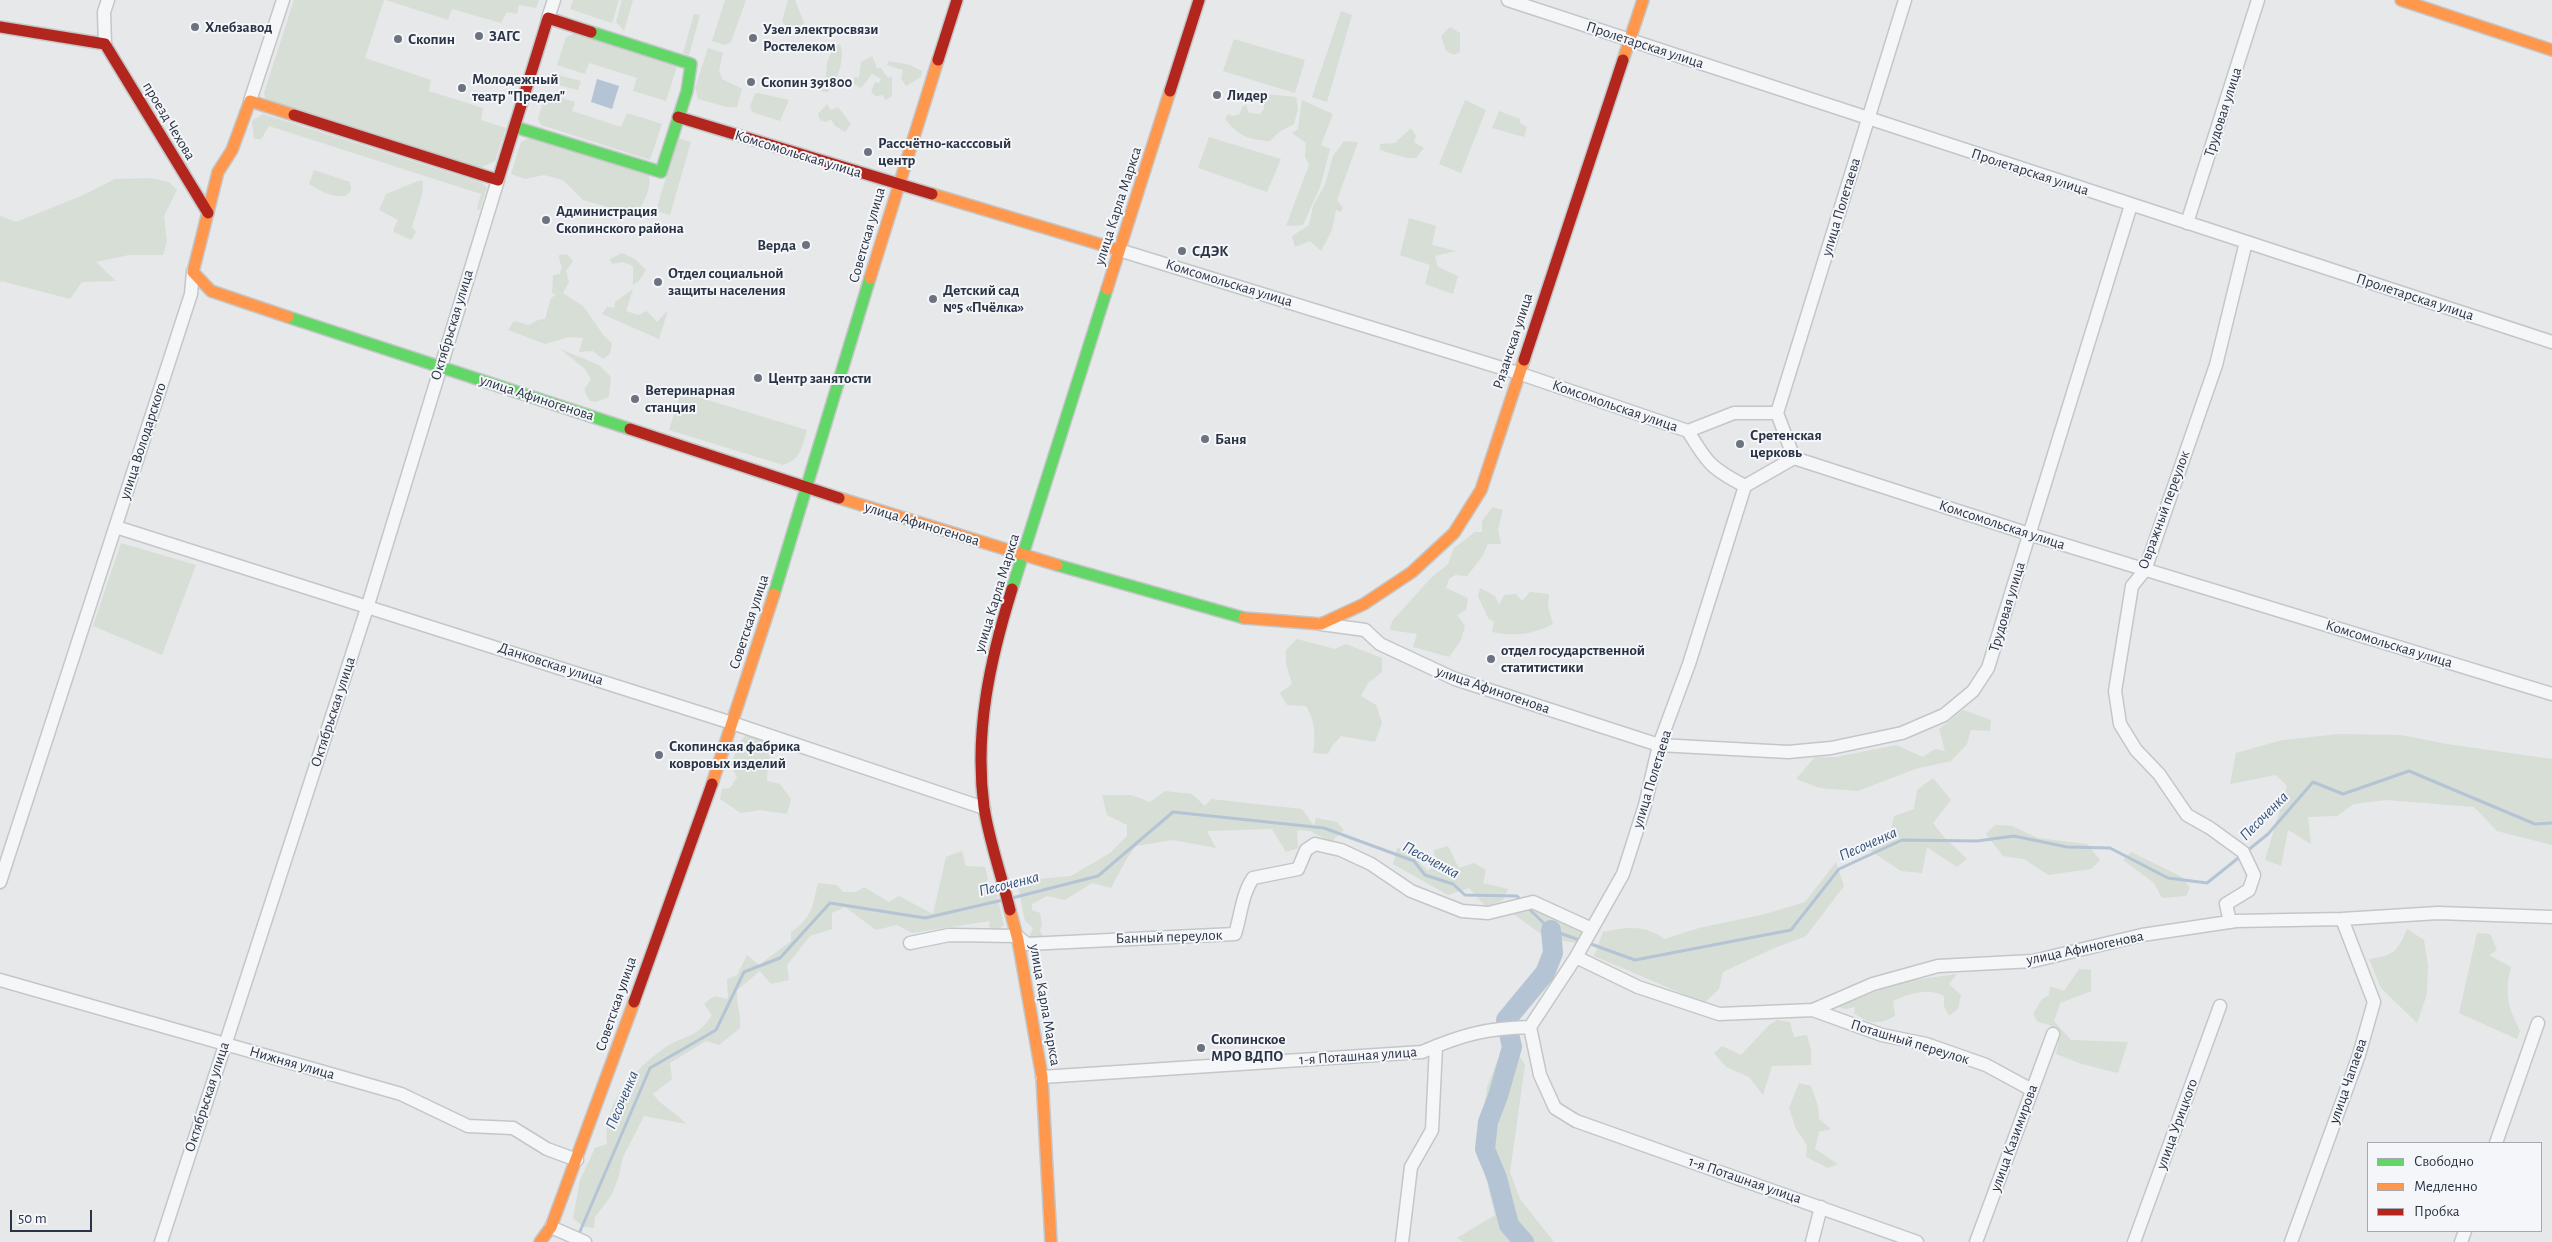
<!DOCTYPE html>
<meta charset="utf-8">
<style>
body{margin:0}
#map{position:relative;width:2552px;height:1242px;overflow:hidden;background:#e6e8ea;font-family:"Alegreya Sans",sans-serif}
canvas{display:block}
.legend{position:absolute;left:2367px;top:1142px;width:175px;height:90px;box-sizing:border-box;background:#f4f6f9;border:1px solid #a4a8b1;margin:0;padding:6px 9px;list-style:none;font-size:15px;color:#2b3445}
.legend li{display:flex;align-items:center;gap:10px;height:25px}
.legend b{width:25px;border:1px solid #a4a8b1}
.scale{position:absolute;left:10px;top:1210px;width:82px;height:22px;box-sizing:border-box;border:2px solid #2b3445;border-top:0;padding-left:6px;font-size:15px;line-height:18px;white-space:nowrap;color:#2b3445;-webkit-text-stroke:4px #f4f6f9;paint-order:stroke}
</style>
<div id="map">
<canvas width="2552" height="1242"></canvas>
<ul class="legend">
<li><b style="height:6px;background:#63d668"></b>Свободно</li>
<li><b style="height:6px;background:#ff974d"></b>Медленно</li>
<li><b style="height:6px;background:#b3261e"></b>Пробка</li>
</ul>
<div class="scale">50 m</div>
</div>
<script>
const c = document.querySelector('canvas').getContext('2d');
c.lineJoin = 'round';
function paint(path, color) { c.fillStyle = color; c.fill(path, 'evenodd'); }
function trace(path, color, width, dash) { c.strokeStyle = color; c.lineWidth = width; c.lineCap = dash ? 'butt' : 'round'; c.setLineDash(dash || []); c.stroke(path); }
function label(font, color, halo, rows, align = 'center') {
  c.font = font + ' "Alegreya Sans",sans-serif'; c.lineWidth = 4; c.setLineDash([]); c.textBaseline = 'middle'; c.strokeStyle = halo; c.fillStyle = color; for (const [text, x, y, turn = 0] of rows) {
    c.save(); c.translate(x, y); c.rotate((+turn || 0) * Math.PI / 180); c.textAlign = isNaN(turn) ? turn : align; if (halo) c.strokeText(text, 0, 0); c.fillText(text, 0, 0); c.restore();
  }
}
paint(new Path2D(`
 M294,0H384L365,58L431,80L429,91L483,108L481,120L506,128L495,161L480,168L266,101L264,93Z
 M386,0H539L536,8L519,5L517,14L507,12L501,23L452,9L448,20Z
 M573,0H619L612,23L570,9Z
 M622,0H633L624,31L616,22Z
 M725,0H746L731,42L725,45L712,41Z
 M788,0H795L804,23L792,35L782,21Z
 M1341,11L1352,15L1327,102L1312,97Z
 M694,14L700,15L689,55L683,53Z
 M1450,27L1460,33V52L1454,55L1446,51L1441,36Z
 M575,33L677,66L666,101L633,91L637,78L589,63L585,74L557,65L566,37Z
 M1234,39L1305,60L1295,93L1223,71Z
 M840,44C846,59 837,80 828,92L820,91L825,87L827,63L834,45Z
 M708,48L723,53L719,70L722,79L742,89L737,107H727L698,99L695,88Z
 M872,56L877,68H881L888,78L892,76V96L886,100L882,95L875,96L871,91L875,82L879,83L881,79L872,74L861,88L854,84V77L859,78L861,62Z
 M889,61L910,65L922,71L921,77L906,86L901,78L903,70L887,65Z
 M554,74L581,81L578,90L551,83Z
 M546,93L575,102L572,111L621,127L627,113L662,124L650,160L541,125L538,119Z
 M758,93L789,100L780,121L752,112L750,106L755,94Z
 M1265,94L1296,97L1298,109L1294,124L1279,132L1270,141C1250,140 1238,136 1225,119L1228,114L1232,116L1240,114L1242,107L1246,105L1249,113L1260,114L1264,109Z
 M1302,100L1333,114L1321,145L1330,149L1320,187L1303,225L1286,226L1309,165L1305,157L1306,143L1292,133L1298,129Z
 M1465,100L1486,110L1461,173L1439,164Z
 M827,104L831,110L838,107L851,124L845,132L835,126L831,119L826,122L820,120L818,114Z
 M1499,111L1520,119V123L1527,127L1524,137L1492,128Z
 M263,114L482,183L487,187L480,210L477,209L481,194L269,126L261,139H254L252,121Z
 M1411,128L1416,136L1414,142L1424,148L1416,158H1407L1380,150V144L1395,143Z
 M1209,137L1281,159L1267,192L1198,168Z
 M529,138L649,175C652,186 643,206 635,215L583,200L563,180L544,175L525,179L511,174L521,142Z
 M678,138L691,142L670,215L656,211Z
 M1344,141L1358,142L1337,200L1343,208L1341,212L1336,210L1332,230L1321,251L1310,241L1295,247L1292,236L1309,225L1313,206L1325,185L1333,156Z
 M314,170L350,182L351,190L346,196C332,198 321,191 309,184Z
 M150,178L169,182L177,190L164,216L167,242L163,255H129L96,262L116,281L82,282L70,299L1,281L0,283V216L16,222L81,196L115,179Z
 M418,181H423L422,195L412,227L416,232L411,240L394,232L393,230L398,220L379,210L386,194Z
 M1409,218L1436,226L1432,245L1456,251L1435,256L1438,267L1458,276L1453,294L1425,284L1430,265L1400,255Z
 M622,253L635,259L646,270L639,281L633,285V266L623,262L612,264L610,259Z
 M567,254L573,261L566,271L569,282L563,293L583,306L604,336L612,343L610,354L603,359L593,351L579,352L583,338L569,337L545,344L508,330L514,321L529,325L538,320L545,319L551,298L556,295L552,293L553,275L560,274L562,266L560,263L559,255Z
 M633,289L626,311L638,315L647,311L657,322L668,310L659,339L602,314L607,307L614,308L615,302Z
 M560,349L599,365L611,377L609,397L596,402L590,401L584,390L591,379L584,368Z
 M681,392L807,430C802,447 801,459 783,465L669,430Z
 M1493,507L1503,510L1498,530L1501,544H1488L1482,557L1467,576L1455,575L1449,579L1446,588L1468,598L1466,610L1457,615L1465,626L1461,640L1449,657L1413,647L1417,634L1390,630L1392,621L1431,578L1448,564L1454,548L1475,532H1482V521Z
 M121,543L196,565L162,655L93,626Z
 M1480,588L1495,596L1499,605L1504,595L1516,594L1522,601L1530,592L1549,594L1548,607L1553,624C1533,634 1515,637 1492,632L1494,622L1488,618L1478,596Z
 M1297,639L1335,649L1346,644L1382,658V672L1368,683L1361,696L1376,705L1382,723L1375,742L1341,736L1332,746L1328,754L1313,753C1316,736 1315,721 1306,706L1287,705L1280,693L1292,684L1286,664V650Z
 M1963,710L1991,720L1990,731L1971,730L1967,744L1951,761L1915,769L1858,791L1820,788L1796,779L1815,757H1836L1896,745L1923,757L1935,749L1945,751L1939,729Z
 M748,734L776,744L768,761L767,781L780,784L791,799L787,814L760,810L741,813L720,799L722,789L730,788L737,777L730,765L742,739Z
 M2340,734L2401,735L2447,744L2552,759V845L2497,831L2474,807L2386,800L2354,804L2337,816L2308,817L2311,844L2288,830L2281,866L2265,860L2287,786L2276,775L2230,784L2236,753L2282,740Z
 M1933,778L1951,800L1933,823L1943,836L1967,859L1957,867L1927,847L1922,873L1901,871L1868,849L1891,830L1894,816L1914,809L1917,790Z
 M1165,791L1192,794L1205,806L1211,799L1302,809L1314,826L1316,818L1337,822L1344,830L1331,842L1310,831L1297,830L1298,848L1286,852L1272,829L1207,831L1216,848L1173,840L1136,846L1126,860L1111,888L1092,883L1065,900L1047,896L1032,904V910L1040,913L1042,925L1040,931L1044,937L1029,938L1033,928L1025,921L1018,886L1038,879L1071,876L1110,853L1127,836V825L1107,815L1102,795H1131L1150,802Z
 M1995,825L2012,826L2038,838L2087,844L2100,860L2091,869L2048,875L2024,859L2003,856L1986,834Z
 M1448,846L1459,868L1474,863L1486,870L1483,883L1508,889L1503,900L1486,907L1469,888L1448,895L1393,864L1397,848L1412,849L1414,857L1428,871L1435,865L1434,850Z
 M962,851L966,866L985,867L988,878L986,887L997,895L1004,925L998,930L989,927L990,921L912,933L897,925L876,930L845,907L832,913V929L810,936L787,965L789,980L771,984L760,971L737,990C736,1004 741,1014 740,1028L719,1045L706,1041L670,1063L672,1079L653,1094C662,1107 676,1112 686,1124L644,1116L623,1157L618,1179L611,1196L595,1217L594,1228L583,1227L573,1218L580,1180L595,1148L607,1144C602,1104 632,1072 663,1049C684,1034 695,1041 712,1015L704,1004L714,996L728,999L727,979L737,975L747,955L759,965L791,941V932C813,917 812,907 818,883L837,885L843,892H856L864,887L889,902L899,896L933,914L946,857Z
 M2131,852L2182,877L2190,888L2186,896L2162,898L2154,883L2123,860Z
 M1836,862L1844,886L1806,936L1772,949L1723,972L1719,989L1704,1003L1594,956L1603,932C1625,927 1645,924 1664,939L1699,928L1765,914L1805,902Z
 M1533,896L1546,901L1554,919L1583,932L1577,943L1558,940L1559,951L1545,981L1535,976L1546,954L1541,934L1512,913Z
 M2407,929L2424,940L2428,966L2427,994L2417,1023L2381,988L2369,959C2395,955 2397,952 2407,929Z
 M2477,933L2490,934L2497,950L2489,955L2511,967C2504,995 2508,1006 2520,1031L2517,1039L2459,1013Z
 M2079,969L2091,970V991L2060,1003L2054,1021L2071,1040L2128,1042L2118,1073L2082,1064L2056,1054L2059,1036L2050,1025L2038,1022L2033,1014L2042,999L2049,995L2050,986L2064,991Z
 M1957,974L1949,984L1961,995L1958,1009L1949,1016L1944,1006V996C1927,987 1909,994 1893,1001L1895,1016C1879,1025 1869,1024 1854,1013L1855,1007L1846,1009L1838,1007L1899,982Z
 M1526,988L1545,989L1518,1020L1502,1022L1498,1018Z
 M1777,1020L1790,1022L1794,1037L1807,1035L1811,1050V1065L1772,1066L1763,1095L1749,1077L1726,1067L1714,1053L1722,1046L1741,1055L1769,1025Z
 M1500,1054L1519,1055L1525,1065L1510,1172L1520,1199L1554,1242H1464L1457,1238L1495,1215L1479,1150L1487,1087Z
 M1799,1083L1811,1086L1818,1106L1819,1119L1831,1129L1819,1132L1815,1149L1838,1164L1828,1168L1806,1157L1807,1145L1796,1129L1789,1108Z`), '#d6ded6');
paint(new Path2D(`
 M597,79L619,86L612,109L591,102Z`), '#b4c4d5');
trace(new Path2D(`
 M2247,851L2268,834L2313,782L2343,794L2409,771L2535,824L2552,823
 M1012,898L1098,876L1173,812L1324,828L1414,861L1425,875L1453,884L1465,895L1517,896L1521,901
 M1527,907L1551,930L1582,941
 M1588,943L1635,960L1791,930L1839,869L1902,840L1977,841L2014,836L2067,847L2110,848L2168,878L2207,883L2242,855
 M578,1236L650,1068L716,1030L744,972L780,958L830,903L925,918L1003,900`), '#b4c4d5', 3);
trace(new Path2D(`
 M1524,1242L1509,1225L1497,1178L1485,1149L1488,1122L1498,1096L1512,1047L1506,1020L1545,973L1553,953L1551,930`), '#b4c4d5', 20);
const street = new Path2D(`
 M1508,0L2552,342
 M548,18L554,0
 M105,44L104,12L108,0
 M250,101L283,0
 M2187,223L2258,0
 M1119,250L1518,373L1688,431C1707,463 1712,469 1745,486
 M1777,413L1905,0
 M1777,413L1794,458
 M1688,431L1734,413H1777
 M1745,486L1794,458L2029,534L2552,694
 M116,527L732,723L984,808
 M1321,624L1365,630L1380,644L1455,679L1659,745L1788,752L1831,748L1902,733L1944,715L1973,691L1988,668L2131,205
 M0,882L191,294L193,272
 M2230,922L2226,904L2249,890L2254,875L2243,852L2210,828L2187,815L2159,774L2136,750L2120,724L2115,691L2132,586L2145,570L2216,365L2246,242
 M910,943L949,935L1017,936L1027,944L1235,934C1241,915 1242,894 1253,878L1298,869L1306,850L1315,844L1341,850L1371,864L1411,891L1462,911L1488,913L1533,902L1592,929
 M1576,957L1638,987L1719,1014L1813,1010L1873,984L1938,966L2033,961L2142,935L2236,921L2342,919L2438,913L2552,917
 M0,980L401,1094L468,1126L513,1128L547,1149L577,1160
 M1813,1010L1882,1035L1926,1044L1986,1065L2032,1090
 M1530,1027L1576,957L1623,874L1645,805L1659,745L1689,664L1745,486
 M1042,1077L1422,1052C1461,1035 1487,1028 1530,1027L1540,1075L1555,1108L1576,1121L1917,1242
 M2496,1143L2538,1023
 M551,1227L585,1242
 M161,1242L368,605L498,180
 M1402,1242L1411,1167L1432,1130L1436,1046
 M1812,1242L1821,1207
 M1976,1242L2053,1034
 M2134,1242L2220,1006
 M2291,1242L2359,1055L2374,1002L2342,919
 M2461,1242L2465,1231`);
const fast = new Path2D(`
 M515,127L661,172L687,91L691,64L591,32
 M288,317L630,429
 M1057,565L1244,618
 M1012,589L1107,289
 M774,594L870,278`);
const slow = new Path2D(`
 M2401,0L2552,50
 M1623,60L1643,0
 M932,194L1119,250
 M870,278L938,60
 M1107,289L1170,91
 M288,317L211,291L193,272L218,172L232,150L250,101L294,115
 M839,498L1057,565
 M1244,618L1321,624L1364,604L1412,572L1454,533L1481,490L1524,360
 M712,784L774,594
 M1010,910L1018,940L1042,1077L1051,1242
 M540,1242L551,1227L634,1002`);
const jam = new Path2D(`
 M0,27L105,44L208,213
 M938,60L957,0
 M1170,91L1199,0
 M294,115L498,180L548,18L591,32
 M678,117L932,194
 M1524,360L1623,60
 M630,429L839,498
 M1010,910C1002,877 989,841 984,807C974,732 990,660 1012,589
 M634,1002L712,784`);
trace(street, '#c4c6c8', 15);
trace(fast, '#c4c6c8', 14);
trace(slow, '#c4c6c8', 14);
trace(jam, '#c4c6c8', 14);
trace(street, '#f5f6f7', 12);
trace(fast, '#63d668', 11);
trace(slow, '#ff974d', 11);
trace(jam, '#b3261e', 11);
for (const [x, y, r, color] of [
 [195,27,5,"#6c737f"],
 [479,36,5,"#6c737f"],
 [753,38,5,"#6c737f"],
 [398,39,5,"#6c737f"],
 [751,82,5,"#6c737f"],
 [462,88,5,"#6c737f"],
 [1217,95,5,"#6c737f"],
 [868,152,5,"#6c737f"],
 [546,220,5,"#6c737f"],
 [806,245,5,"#6c737f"],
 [1182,251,5,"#6c737f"],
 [658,282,5,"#6c737f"],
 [933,299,5,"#6c737f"],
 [758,378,5,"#6c737f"],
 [635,399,5,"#6c737f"],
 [1205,439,5,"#6c737f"],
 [1740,444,5,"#6c737f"],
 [1491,659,5,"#6c737f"],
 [659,755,5,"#6c737f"],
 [1201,1048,5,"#6c737f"]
]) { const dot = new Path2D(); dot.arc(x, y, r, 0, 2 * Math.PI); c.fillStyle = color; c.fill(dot); trace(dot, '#f4f6f9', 2); }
label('bold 15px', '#2b3445', '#f4f6f9', [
 ["Хлебзавод",205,27],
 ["Узел электросвязи",763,29],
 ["Ростелеком",763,46],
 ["ЗАГС",489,36],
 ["Скопин",408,39],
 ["Молодежный",472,79],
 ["театр \"Предел\"",472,96],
 ["Скопин 391800",761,82],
 ["Лидер",1227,95],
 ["Рассчётно-касссовый",878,143],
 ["центр",878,160],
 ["Администрация",556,211],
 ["Скопинского района",556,228],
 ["Верда",796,245,"right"],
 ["СДЭК",1192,251],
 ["Отдел социальной",668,273],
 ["защиты населения",668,290],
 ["Детский сад",943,290],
 ["№5 «Пчёлка»",943,307],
 ["Центр занятости",768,378],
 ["Ветеринарная",645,390],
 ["станция",645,407],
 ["Сретенская",1750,435],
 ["церковь",1750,452],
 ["Баня",1215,439],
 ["отдел государственной",1501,650],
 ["статитистики",1501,667],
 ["Скопинская фабрика",669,746],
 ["ковровых изделий",669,763],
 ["Скопинское",1211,1039],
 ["МРО ВДПО",1211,1056]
], 'left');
label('15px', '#2b3445', '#f4f6f9', [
 ["Пролетарская улица",1645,45,18],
 ["Трудовая улица",2223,112,-72],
 ["проезд Чехова",169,121,59],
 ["Комсомольская улица",798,154,17],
 ["Пролетарская улица",2030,172,18],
 ["улица Карла Маркса",1118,206,-72],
 ["улица Полетаева",1841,207,-73],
 ["Советская улица",867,235,-74],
 ["Комсомольская улица",1229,283,17],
 ["Пролетарская улица",2415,297,18],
 ["Октябрьская улица",452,325,-73],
 ["Рязанская улица",1513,341,-72],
 ["улица Афиногенова",537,398,18],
 ["Комсомольская улица",1615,406,19],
 ["улица Володарского",143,441,-72],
 ["Овражный переулок",2164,510,-70],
 ["улица Афиногенова",922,524,17],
 ["Комсомольская улица",2002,525,18],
 ["улица Карла Маркса",997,593,-73],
 ["Трудовая улица",2007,607,-73],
 ["Советская улица",749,622,-72],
 ["Комсомольская улица",2389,644,17],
 ["Данковская улица",551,664,18],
 ["улица Афиногенова",1493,690,19],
 ["Октябрьская улица",333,712,-72],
 ["улица Полетаева",1652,779,-73],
 ["Банный переулок",1169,937,-2],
 ["улица Афиногенова",2085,948,-12],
 ["Советская улица",616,1004,-71],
 ["улица Карла Маркса",1045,1005,80],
 ["Поташный переулок",1910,1042,17],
 ["1-я Поташная улица",1358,1056,-4],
 ["Нижняя улица",292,1063,16],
 ["улица Чапаева",2348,1081,-71],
 ["Октябрьская улица",207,1097,-72],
 ["улица Урицкого",2177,1124,-70],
 ["улица Казимирова",2014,1138,-70],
 ["1-я Поташная улица",1745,1180,19]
]);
label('italic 16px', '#34527a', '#f4f6f9', [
 ["Песоченка",2264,816,-45],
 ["Песоченка",1868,844,-24],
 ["Песоченка",1431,860,28],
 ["Песоченка",1009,884,-14],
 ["Песоченка",622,1100,-67]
]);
</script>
